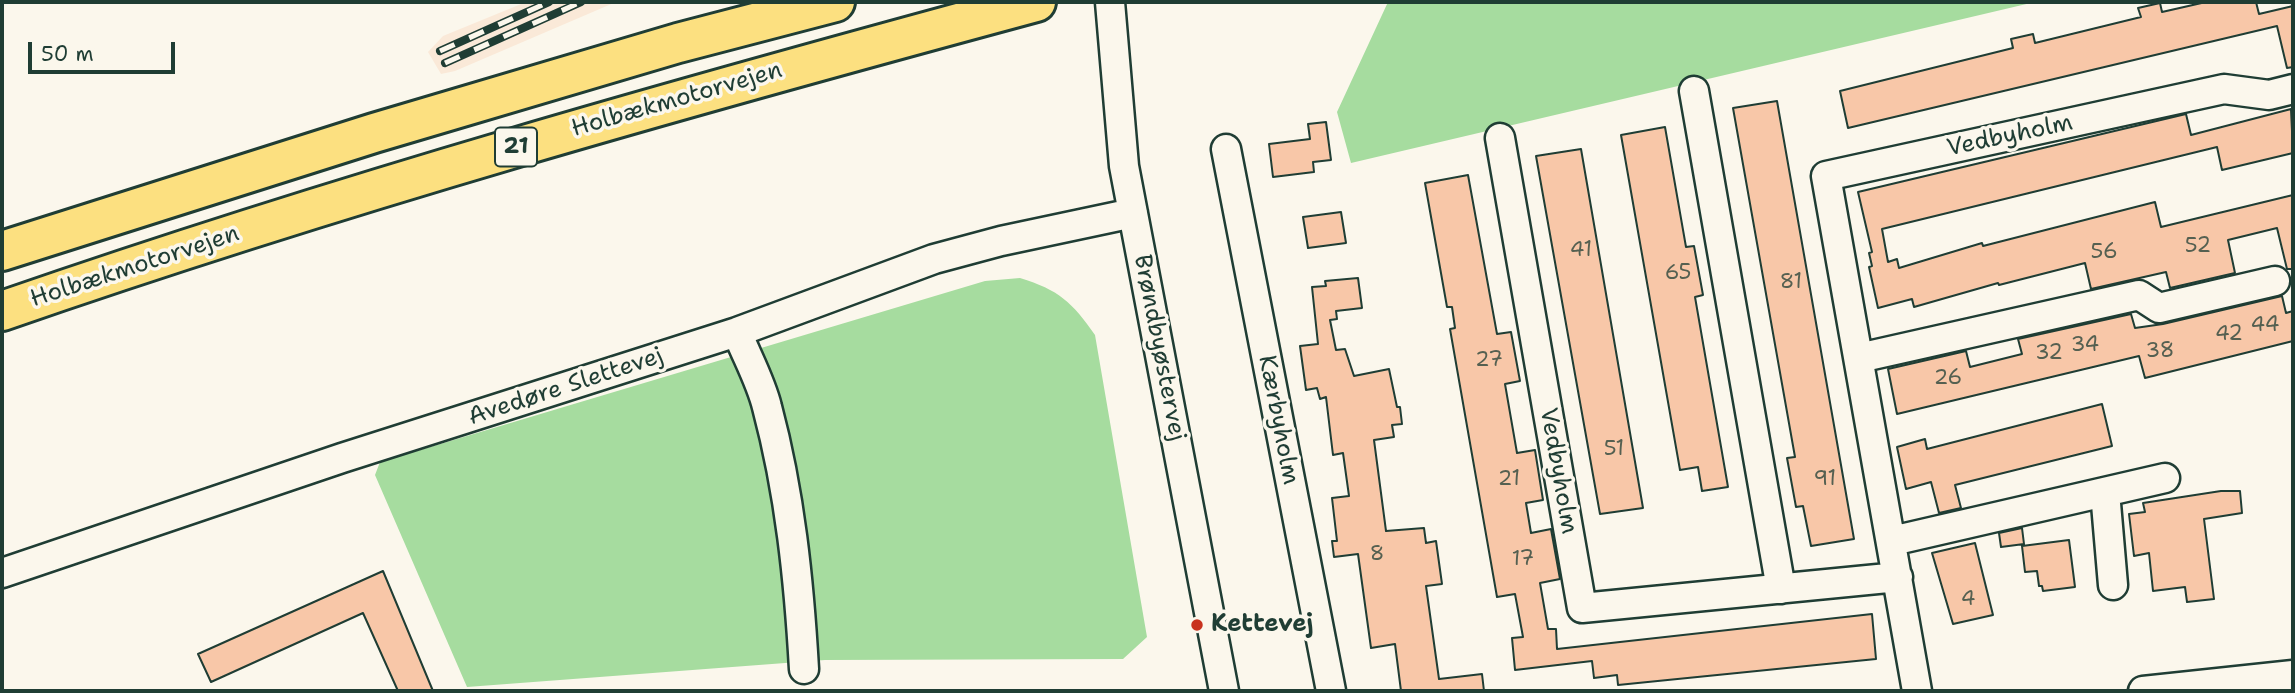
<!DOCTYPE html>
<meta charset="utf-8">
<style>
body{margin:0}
#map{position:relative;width:2295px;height:693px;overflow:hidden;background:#fbf7ec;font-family:"Shantell Sans",sans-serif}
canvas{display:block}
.frame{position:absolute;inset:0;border:4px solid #1f3d34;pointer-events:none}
.scale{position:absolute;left:28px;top:42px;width:147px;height:32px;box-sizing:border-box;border:4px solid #1f3d34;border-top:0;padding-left:9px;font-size:21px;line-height:24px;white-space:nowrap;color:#1f3d34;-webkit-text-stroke:5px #fbf7ec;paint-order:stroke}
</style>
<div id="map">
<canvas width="2295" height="693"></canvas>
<div class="frame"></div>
<div class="scale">50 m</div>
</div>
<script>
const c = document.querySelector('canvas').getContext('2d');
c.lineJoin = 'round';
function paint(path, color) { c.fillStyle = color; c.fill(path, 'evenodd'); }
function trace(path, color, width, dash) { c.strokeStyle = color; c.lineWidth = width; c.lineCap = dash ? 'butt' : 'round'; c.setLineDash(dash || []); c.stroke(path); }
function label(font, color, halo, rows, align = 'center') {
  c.font = font + ' "Shantell Sans",sans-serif'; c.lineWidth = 7; c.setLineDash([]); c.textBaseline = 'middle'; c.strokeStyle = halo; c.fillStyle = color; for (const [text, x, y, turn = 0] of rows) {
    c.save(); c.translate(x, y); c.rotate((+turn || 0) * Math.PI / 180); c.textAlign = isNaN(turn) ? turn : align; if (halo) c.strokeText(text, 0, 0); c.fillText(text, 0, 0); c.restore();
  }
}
paint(new Path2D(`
 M526,2H616L455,71L441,74L428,52L443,36Z`), '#fae9d8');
paint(new Path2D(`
 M1388,2H2035L1351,163L1337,112Z
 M1020,278C1059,290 1072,302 1095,335L1147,637L1123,659L825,660L467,687L375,475L380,462L985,281Z`), '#a6dc9f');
const building = new Path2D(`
 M2206,2H2256L2259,14L2293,6V67L2287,68L2277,26L1848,128L1840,91L2013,48L2011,39L2033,34L2035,43L2141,17L2138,8L2160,3L2162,12Z
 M1777,101L1854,539L1811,546L1803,506L1796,507L1787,458L1795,457L1733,108Z
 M2291,109L2293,153L2222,170L2217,147L1882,229L1888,262L1897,259L1899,268L1982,243L1983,246L2155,202L2161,227L2293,195V269H2287L2277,228L2228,240L2235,273L2170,288L2166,272L2091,289L2085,263L1999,285L1998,283L1914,307L1912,299L1878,308L1869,267L1872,266L1869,253L1872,252L1858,192L2186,114L2191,135Z
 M1326,122L1331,160L1313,162L1314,172L1273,177L1269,144L1310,139L1308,124Z
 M1665,127L1686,247L1694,246L1703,295L1695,297L1728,487L1702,491L1698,467L1680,470L1621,135Z
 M1581,149L1643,508L1600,514L1536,156Z
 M1468,175L1497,334L1511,332L1520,381L1505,384L1517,453L1535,450L1543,500L1526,503L1531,533L1551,529L1560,579L1540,583L1548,629H1556L1557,649L1872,614L1876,659L1618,685L1617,675L1594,678L1592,661L1515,670L1512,638L1523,637L1515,594L1497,597L1450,329L1455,328L1452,307H1447L1425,183Z
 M1341,212L1346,243L1308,248L1303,217Z
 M1358,278L1362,308L1336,311L1337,319L1330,320L1336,350L1345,349L1354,376L1389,369L1397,407H1400L1402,424L1392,425L1394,437L1374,440L1386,531L1424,528L1426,543L1436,541L1442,584L1426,586L1439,679L1482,674L1484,691H1401L1395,644L1371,648L1358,554L1334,557L1332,541H1337L1332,498L1349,496L1343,453L1333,455L1326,397L1320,399L1317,388L1306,390L1300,346L1318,344L1312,287L1326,286L1325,281Z
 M2282,296L2286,313L2293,311V341L2145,378L2139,356L1897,414L1888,369L1966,351L1970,367L2022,354L2018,339L2131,314L2135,328L2163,324Z
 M2102,404L2112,446L1955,485L1961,508L1939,513L1931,482L1906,489L1897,447L1925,439L1927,449Z
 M2221,491H2240L2242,513L2204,519L2214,599L2187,602L2185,587L2153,591L2149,553L2134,556L2129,514L2145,512L2143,503Z
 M2022,528L2024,544L2001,547L1999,533Z
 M2069,540L2075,587L2043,591L2042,586H2039L2037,571L2025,572L2022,546Z
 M1975,543L1993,615L1953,624L1932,553Z
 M383,571L433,691H398L363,613L211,682L198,654Z`);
paint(building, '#f8c7a8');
trace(building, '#1f3d34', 2);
const minor = new Path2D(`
 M1110,2L1124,166L1224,691
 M1694,91L1781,589
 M1500,138L1582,608L1898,577
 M1226,149L1331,691
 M737,332C747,357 761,382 767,407C790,493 799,581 804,669
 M1859,358L2139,295L2159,308L2275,281
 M2105,492L2113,585
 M1892,541L2165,478
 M2,573L342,458L737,332L934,259L1001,241L1133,213
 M1917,691L1826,176L2224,89L2269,95L2293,89
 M2143,691L2293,675`);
const highway = new Path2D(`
 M2,251L374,133L678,43L835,2
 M2,311C342,193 688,96 1036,2`);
trace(minor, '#1f3d34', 33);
trace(highway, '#1f3d34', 44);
trace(minor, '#fbf7ec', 28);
trace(highway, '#fce080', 38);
const rail = new Path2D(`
 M440,51L549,2
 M445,63L581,2`);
trace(rail, '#1f3d34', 8);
trace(rail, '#fbf7ec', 5, [16]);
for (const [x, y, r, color] of [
 [1197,625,7,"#c8321e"]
]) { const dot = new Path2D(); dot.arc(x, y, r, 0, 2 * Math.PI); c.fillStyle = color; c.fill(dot); trace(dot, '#fbf7ec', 2.5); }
label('21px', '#556051', null, [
 ["52",2198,247],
 ["41",1581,251],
 ["56",2104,253],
 ["65",1678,274],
 ["81",1791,283],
 ["44",2265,326],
 ["42",2229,335],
 ["34",2085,346],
 ["38",2160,352],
 ["32",2049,354],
 ["27",1489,361],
 ["26",1948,379],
 ["51",1614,450],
 ["21",1509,480],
 ["91",1825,480],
 ["8",1377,555],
 ["17",1523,560],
 ["4",1968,600]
]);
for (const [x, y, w] of [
 [516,147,42]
]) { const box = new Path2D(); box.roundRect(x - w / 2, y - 19.5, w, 39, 5); c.fillStyle = '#fbf7ec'; c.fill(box); trace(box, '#1f3d34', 2); }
label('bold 23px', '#1f3d34', null, [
 ["21",516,147]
]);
label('24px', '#1f3d34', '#fbf7ec', [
 ["Holbækmotorvejen",677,100,-16],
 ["Vedbyholm",2010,136,-12],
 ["Holbækmotorvejen",135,267,-18],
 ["Brøndbyøstervej",1159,348,79],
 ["Avedøre Slettevej",566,387,-18],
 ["Kærbyholm",1278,420,79],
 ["Vedbyholm",1558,471,80]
]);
label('bold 24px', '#1f3d34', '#fbf7ec', [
 ["Kettevej",1211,625]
], 'left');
</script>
